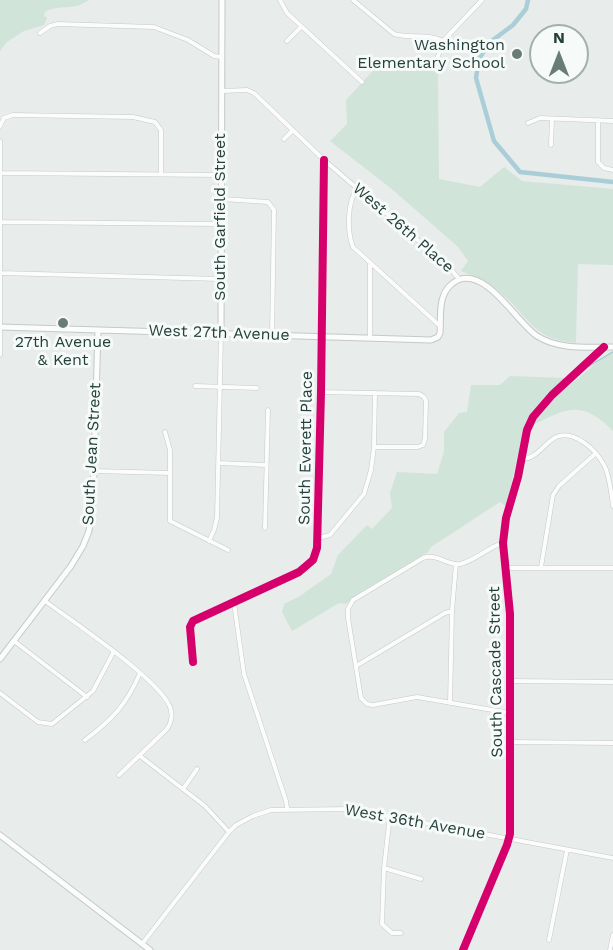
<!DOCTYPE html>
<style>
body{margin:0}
#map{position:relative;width:613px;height:950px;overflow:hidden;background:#e8ecea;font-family:"Work Sans",sans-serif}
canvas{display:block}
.north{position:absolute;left:529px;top:24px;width:60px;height:60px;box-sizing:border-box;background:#f6faf9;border:2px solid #a2b0ad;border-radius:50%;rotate:0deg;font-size:16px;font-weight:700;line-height:24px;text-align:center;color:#25403b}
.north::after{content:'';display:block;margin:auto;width:21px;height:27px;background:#697c78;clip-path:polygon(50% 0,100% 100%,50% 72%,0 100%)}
</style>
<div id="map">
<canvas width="613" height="950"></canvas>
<div class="north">N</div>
</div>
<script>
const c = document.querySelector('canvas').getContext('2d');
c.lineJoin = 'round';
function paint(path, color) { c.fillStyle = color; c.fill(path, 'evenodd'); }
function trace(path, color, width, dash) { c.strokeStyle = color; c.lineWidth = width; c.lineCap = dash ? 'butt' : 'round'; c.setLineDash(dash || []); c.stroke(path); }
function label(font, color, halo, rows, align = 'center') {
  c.font = font + ' "Work Sans",sans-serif'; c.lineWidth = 6; c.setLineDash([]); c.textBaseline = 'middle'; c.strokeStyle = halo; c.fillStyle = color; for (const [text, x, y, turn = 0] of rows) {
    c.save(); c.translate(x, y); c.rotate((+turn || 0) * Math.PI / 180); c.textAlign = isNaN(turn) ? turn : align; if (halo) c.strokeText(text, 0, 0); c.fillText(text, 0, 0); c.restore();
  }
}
paint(new Path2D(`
 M0,0H89C73,12 60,3 45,12L44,16L47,18L44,25L24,31L7,42L0,51Z
 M381,62L441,64L438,78L439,179L480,187L504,167L522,181L613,189V265L578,264L576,343C532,339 531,319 502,294C490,283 476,277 461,271L468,261L458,247L393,190L330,141L347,124L346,100Z
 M610,352H613V431C582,400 568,407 531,426L549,402Z
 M510,376L565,378L535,409L524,429L506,506L500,502L431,547L428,552L358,594L346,604L339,603L292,631L282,612L284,604L300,596L331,574L338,555L367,525L372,529L392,508L390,493L397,472L437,474L444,452V432L459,413L467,412L471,385H500Z`), '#d1e4d9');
trace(new Path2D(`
 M589,366L613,352`), '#aaced8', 1.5);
trace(new Path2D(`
 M528,0L526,9L513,25L489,43L479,59L476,78L494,141L520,172L613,182`), '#aaced8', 4.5);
const street = new Path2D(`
 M280,0L287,13L362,82
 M353,0L394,34C410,39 427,33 443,41
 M40,33L50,26L58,24L154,27L188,40L214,56L221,57
 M287,41L301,27
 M435,65L443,41L482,0
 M222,91L247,90L254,93L324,160L449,267L459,279
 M598,120V162L604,168L613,170
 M528,123L540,118L613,121
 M0,126L4,118L13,115L133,117L155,122L161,130V174
 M284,139L293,130
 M0,141V355
 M551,145L552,119
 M0,173L220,175
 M357,189C347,202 347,232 353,247L440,326
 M222,199L268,202L274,210L272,335
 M0,222L220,224
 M370,265V338
 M1,273L220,279
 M195,386L257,388
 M321,392L419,394L424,397L426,401L425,439L423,445L418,447H374
 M165,432L170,450V521L228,550
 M521,459C536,460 544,443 556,437C574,429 596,450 604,465C610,476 611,493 613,506
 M219,463L266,465
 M94,471L170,473
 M265,528L268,410
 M318,538L330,535L364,494L371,470L374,447L375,393
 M209,541L214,530L217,518L221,334
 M503,543C488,547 475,561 460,564C447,566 438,553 423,558L353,600L348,609V618L361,698L367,704L373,705L417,697L510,713
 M541,567L553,495L559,486L595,454
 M506,568H613
 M45,601C72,621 159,679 170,707C173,715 171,723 167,729L119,775
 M234,603L244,674L286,801L287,808
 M14,641L87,697
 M193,662L190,627L193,621L299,572L313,560L317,548L321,392L324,160
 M356,666L445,613L452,611
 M511,681L613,682
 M0,693L38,722L52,724L93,691L113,653
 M450,703L452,611L456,564
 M85,740C112,720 127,704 140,673
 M511,742L613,743
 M140,756L205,806L229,832
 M183,789L197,769
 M390,815L384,868L382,924L392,933H401
 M384,868L421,879
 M549,940L567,850
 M142,944L229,832L236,825L253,816L271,810L350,809L613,858
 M610,950L613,935`);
const secondary = new Path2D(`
 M0,327L431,340L438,337L440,333C441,322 439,308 443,297C445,290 451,283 458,280C487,268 517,323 537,336C559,350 588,347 613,347
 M221,333L222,0
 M0,659L71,566L83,546L89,531L93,501L98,330
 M0,835L150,950
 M463,950L507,845L510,834V614L503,543L506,518L518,477L527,430L533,417L552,395L604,347`);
trace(street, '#c5c9c7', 5);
trace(secondary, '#c3cac8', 7);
trace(street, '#fcfcfc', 4);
trace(secondary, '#fcfcfc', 5);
trace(new Path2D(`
 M193,662L190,627L193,621L299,572L313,560L317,548L321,392L324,160
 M463,950L507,845L510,834V614L503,543L506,518L518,477L527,430L533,417L552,395L604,347`), '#d6006c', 8);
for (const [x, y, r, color] of [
 [517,54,6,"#697c78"],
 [63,323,6,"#697c78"]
]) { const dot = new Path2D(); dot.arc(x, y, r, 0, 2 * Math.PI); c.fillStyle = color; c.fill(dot); trace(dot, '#f6faf9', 2); }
label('16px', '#25403b', '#f6faf9', [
 ["Washington",505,45],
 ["Elementary School",505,63],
 ["27th Avenue",63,342,"center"],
 ["& Kent",63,360,"center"]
], 'right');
label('16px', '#25403b', '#f6faf9', [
 ["South Garfield Street",220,217,-90],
 ["West 26th Place",403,228,41],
 ["West 27th Avenue",219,333,2],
 ["South Everett Place",306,448,-89],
 ["South Jean Street",92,454,-87],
 ["South Cascade Street",496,672,-91],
 ["West 36th Avenue",415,822,10]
]);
</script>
